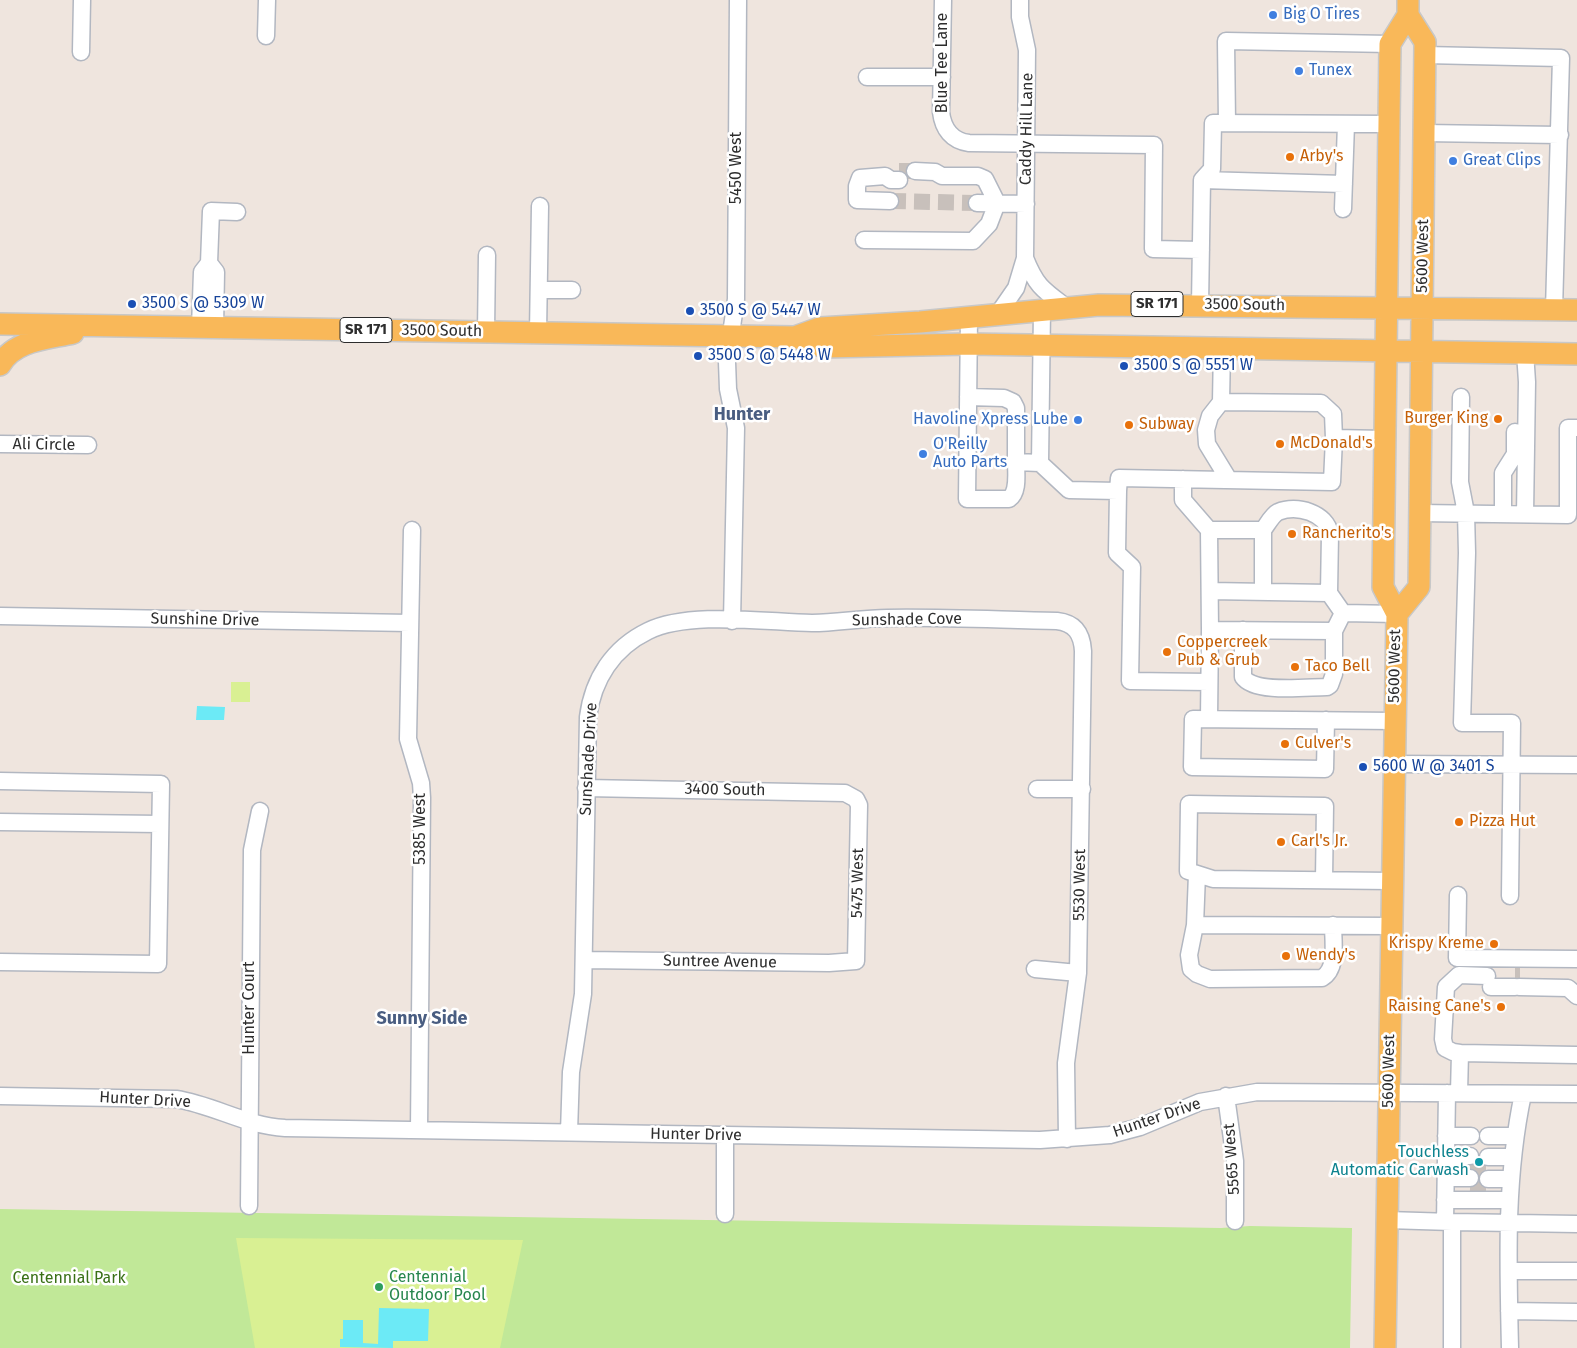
<!DOCTYPE html>
<style>
body{margin:0}
canvas{display:block;background:#efe5de}
</style>
<canvas width="1577" height="1348"></canvas>
<script>
const c = document.querySelector('canvas').getContext('2d');
c.lineJoin = 'round';
function paint(path, color) { c.fillStyle = color; c.fill(path, 'evenodd'); }
function trace(path, color, width, dash) { c.strokeStyle = color; c.lineWidth = width; c.lineCap = dash ? 'butt' : 'round'; c.setLineDash(dash || []); c.stroke(path); }
function label(font, color, halo, rows, align = 'center') {
  c.font = font + ' "Fira Sans",sans-serif'; c.lineWidth = 5; c.setLineDash([]); c.textBaseline = 'middle'; c.strokeStyle = halo; c.fillStyle = color; for (const [text, x, y, turn = 0] of rows) {
    c.save(); c.translate(x, y); c.rotate((+turn || 0) * Math.PI / 180); c.textAlign = isNaN(turn) ? turn : align; if (halo) c.strokeText(text, 0, 0); c.fillText(text, 0, 0); c.restore();
  }
}
paint(new Path2D(`
 M0,1209L1221,1228L1250,1226L1352,1228L1350,1348H0Z`), '#c1e898');
paint(new Path2D(`
 M231,682H250V702H231Z
 M236,1238L523,1240L500,1348H255Z`), '#d9f093');
paint(new Path2D(`
 M197,706L225,707L224,720H196Z
 M379,1308L429,1309L428,1341H393V1348L340,1347V1339H343V1320H363V1343L378,1344Z`), '#6ceaf6');
trace(new Path2D(`
 M899,171H915
 M890,201L977,203
 M1515,976H1520
 M1470,1168H1488
 M1470,1189L1487,1190`), '#c8c0bb', 16, [16, 8]);
const minor = new Path2D(`
 M943,0L941,112C943,129 952,141 969,143L1154,145L1153,249L1201,250
 M266,36L267,0
 M81,52L82,0
 M1425,55L1561,58L1554,310
 M867,77H942
 M1227,123L1226,41L1390,44
 M1424,133L1560,135
 M1202,180L1344,184
 M890,201L857,200V186L860,178L885,176L891,180H899
 M977,203L1026,204
 M1343,209L1346,124
 M864,240L973,241L989,224L997,203L985,179L978,176H942L935,172L915,171
 M1025,258C1036,286 1043,290 1066,307
 M209,263L216,272L215,328
 M539,290H572
 M1200,305L1202,180L1212,169L1213,123L1390,124
 M998,314L1016,288L1025,258L1027,50L1020,17V0
 M969,317L967,499H1009C1019,492 1016,474 1016,462L1040,463L1069,490L1118,491L1119,478L1332,482L1334,438L1385,439
 M200,327L202,272L209,263L211,211L237,212
 M486,332L487,255
 M538,333L540,206
 M1222,348L1221,402L1210,416L1206,430L1207,444L1229,480
 M968,397L1004,398L1013,402L1016,408V462
 M1461,397L1460,482L1466,513L1467,553L1462,723H1512L1510,896
 M1221,402L1321,403L1333,414L1334,438
 M0,444L88,445
 M1040,463L1042,310
 M1183,479V500L1209,530L1210,630L1334,631L1343,613L1397,614
 M1118,491L1117,553L1132,567L1130,681L1209,682
 M1419,513L1568,515V428H1577
 M1503,514V473L1515,454V432
 M1525,514L1527,382L1525,352
 M412,530L408,739L421,783L422,798L419,1130
 M1209,530H1263V592
 M1263,530C1267,525 1272,515 1278,512C1297,504 1327,513 1330,534L1329,593
 M1210,591L1329,593L1343,613
 M0,616L410,623
 M732,621L736,428L728,389L727,362L736,299L738,0
 M1243,630V677C1255,694 1307,687 1327,687L1330,685L1334,674V631
 M1209,719L1210,630
 M1326,720L1325,769L1192,767L1193,719L1394,721
 M1393,764L1577,765
 M0,781L161,784L158,964L0,962
 M1037,789H1082
 M0,822L160,824
 M1197,874L1195,925L1391,926
 M1324,880L1325,806L1189,804L1188,871L1213,879L1391,881
 M1458,895L1457,958L1577,959
 M1195,925L1189,955L1191,969L1197,974L1210,979L1322,978C1338,969 1333,941 1333,925
 M584,960L829,963L856,961L859,805L856,799L845,793L586,788
 M1035,969L1078,973
 M1491,987H1515
 M1519,987L1568,988L1577,996
 M1460,1053L1453,1052L1445,1048L1443,1039L1446,987L1459,975L1487,976
 M1459,1093L1460,1053L1577,1055
 M0,1096L176,1099C214,1105 246,1126 285,1128L1040,1140L1110,1135L1140,1127L1200,1102L1257,1092L1577,1094
 M1226,1096L1235,1161V1221
 M569,1132L571,1072L583,994L588,717C593,679 613,648 648,631C689,611 765,622 812,623C837,623 862,618 887,618C944,617 1001,620 1057,621C1075,623 1082,634 1083,651L1078,973L1066,1063L1067,1139
 M1446,1136H1471
 M1488,1136H1514
 M1446,1156H1470
 M1488,1157H1512
 M1446,1178H1470
 M1488,1179H1510
 M1445,1200H1509
 M249,1206L252,850L260,811
 M725,1214V1135
 M1387,1220L1452,1222V1348
 M1445,1222L1447,1093
 M1452,1222L1577,1224
 M1509,1271H1577
 M1509,1311L1577,1312
 M1510,1348C1508,1262 1505,1178 1523,1094`);
const major = new Path2D(`
 M0,324L795,337L824,347L969,344L1577,354
 M795,337L820,328L920,322L1099,305L1577,310
 M0,365C14,340 47,339 73,333
 M1397,614L1419,587L1425,42L1408,15V0
 M1385,1348L1397,614L1383,587L1390,44L1408,15`);
trace(minor, '#b2b7c1', 19);
trace(major, '#c8c8c8', 24);
trace(minor, '#fff', 16);
trace(major, '#f9b859', 21);
for (const [x, y, r, color] of [
 [1273,15,5,"#3f7fe0"],
 [1299,71,5,"#3f7fe0"],
 [1290,157,5,"#e8710a"],
 [1453,161,5,"#3f7fe0"],
 [132,304,5,"#1a4fb4"],
 [690,311,5,"#1a4fb4"],
 [698,356,5,"#1a4fb4"],
 [1124,366,5,"#1a4fb4"],
 [1498,419,5,"#e8710a"],
 [1078,420,5,"#3f7fe0"],
 [1129,425,5,"#e8710a"],
 [1280,444,5,"#e8710a"],
 [923,454,5,"#3f7fe0"],
 [1292,534,5,"#e8710a"],
 [1167,652,5,"#e8710a"],
 [1295,667,5,"#e8710a"],
 [1285,744,5,"#e8710a"],
 [1363,767,5,"#1a4fb4"],
 [1459,822,5,"#e8710a"],
 [1281,842,5,"#e8710a"],
 [1494,944,5,"#e8710a"],
 [1286,956,5,"#e8710a"],
 [1501,1007,5,"#e8710a"],
 [1479,1162,5,"#0f9aa8"],
 [379,1287,5,"#2e9e5b"]
]) { const dot = new Path2D(); dot.arc(x, y, r, 0, 2 * Math.PI); c.fillStyle = color; c.fill(dot); trace(dot, '#fff', 2); }
for (const [x, y, w] of [
 [1157,304,52],
 [366,330,52]
]) { const box = new Path2D(); box.roundRect(x - w / 2, y - 12.5, w, 25, 4); c.fillStyle = '#fff'; c.fill(box); trace(box, '#2d2d2d', 1); }
label('bold 15px', '#2d2d2d', null, [
 ["SR 171",1157,304],
 ["SR 171",366,330]
]);
label('16px', '#366cbe', '#fff', [
 ["Big O Tires",1283,15],
 ["Tunex",1309,71],
 ["Great Clips",1463,161],
 ["Havoline Xpress Lube",1068,420,"right"],
 ["O'Reilly",933,445],
 ["Auto Parts",933,463]
], 'left');
label('16px', '#2d2d2d', '#fff', [
 ["Blue Tee Lane",943,63,-90],
 ["Caddy Hill Lane",1027,129,-89],
 ["5450 West",737,168,-90],
 ["5600 West",1423,256,-89],
 ["3500 South",1245,305,1],
 ["3500 South",442,331,1],
 ["Ali Circle",44,445,1],
 ["Sunshine Drive",205,620,1],
 ["Sunshade Cove",907,620,-1],
 ["5600 West",1395,666,-89],
 ["Sunshade Drive",589,759,-87],
 ["3400 South",725,790,1],
 ["5385 West",421,829,-90],
 ["5475 West",858,883,-89],
 ["5530 West",1080,885,-89],
 ["Suntree Avenue",720,962,1],
 ["Hunter Court",250,1008,-90],
 ["5600 West",1389,1071,-89],
 ["Hunter Drive",145,1100,3],
 ["Hunter Drive",1157,1118,-19],
 ["Hunter Drive",696,1135,1],
 ["5565 West",1232,1159,-94]
]);
label('16px', '#c56008', '#fff', [
 ["Arby's",1300,157],
 ["Burger King",1488,419,"right"],
 ["Subway",1139,425],
 ["McDonald's",1290,444],
 ["Rancherito's",1302,534],
 ["Coppercreek",1177,643],
 ["Pub & Grub",1177,661],
 ["Taco Bell",1305,667],
 ["Culver's",1295,744],
 ["Pizza Hut",1469,822],
 ["Carl's Jr.",1291,842],
 ["Krispy Kreme",1484,944,"right"],
 ["Wendy's",1296,956],
 ["Raising Cane's",1491,1007,"right"]
], 'left');
label('16px', '#164399', '#fff', [
 ["3500 S @ 5309 W",142,304],
 ["3500 S @ 5447 W",700,311],
 ["3500 S @ 5448 W",708,356],
 ["3500 S @ 5551 W",1134,366],
 ["5600 W @ 3401 S",1373,767]
], 'left');
label('16px', '#0d838f', '#fff', [
 ["Touchless",1469,1153],
 ["Automatic Carwash",1469,1171]
], 'right');
label('16px', '#27864d', '#fff', [
 ["Centennial",389,1278],
 ["Outdoor Pool",389,1296]
], 'left');
label('16px', '#397016', '#fff', [
 ["Centennial Park",69,1279]
]);
label('bold 18px', '#495d81', '#fff', [
 ["Hunter",742,415],
 ["Sunny Side",422,1019]
]);
</script>
